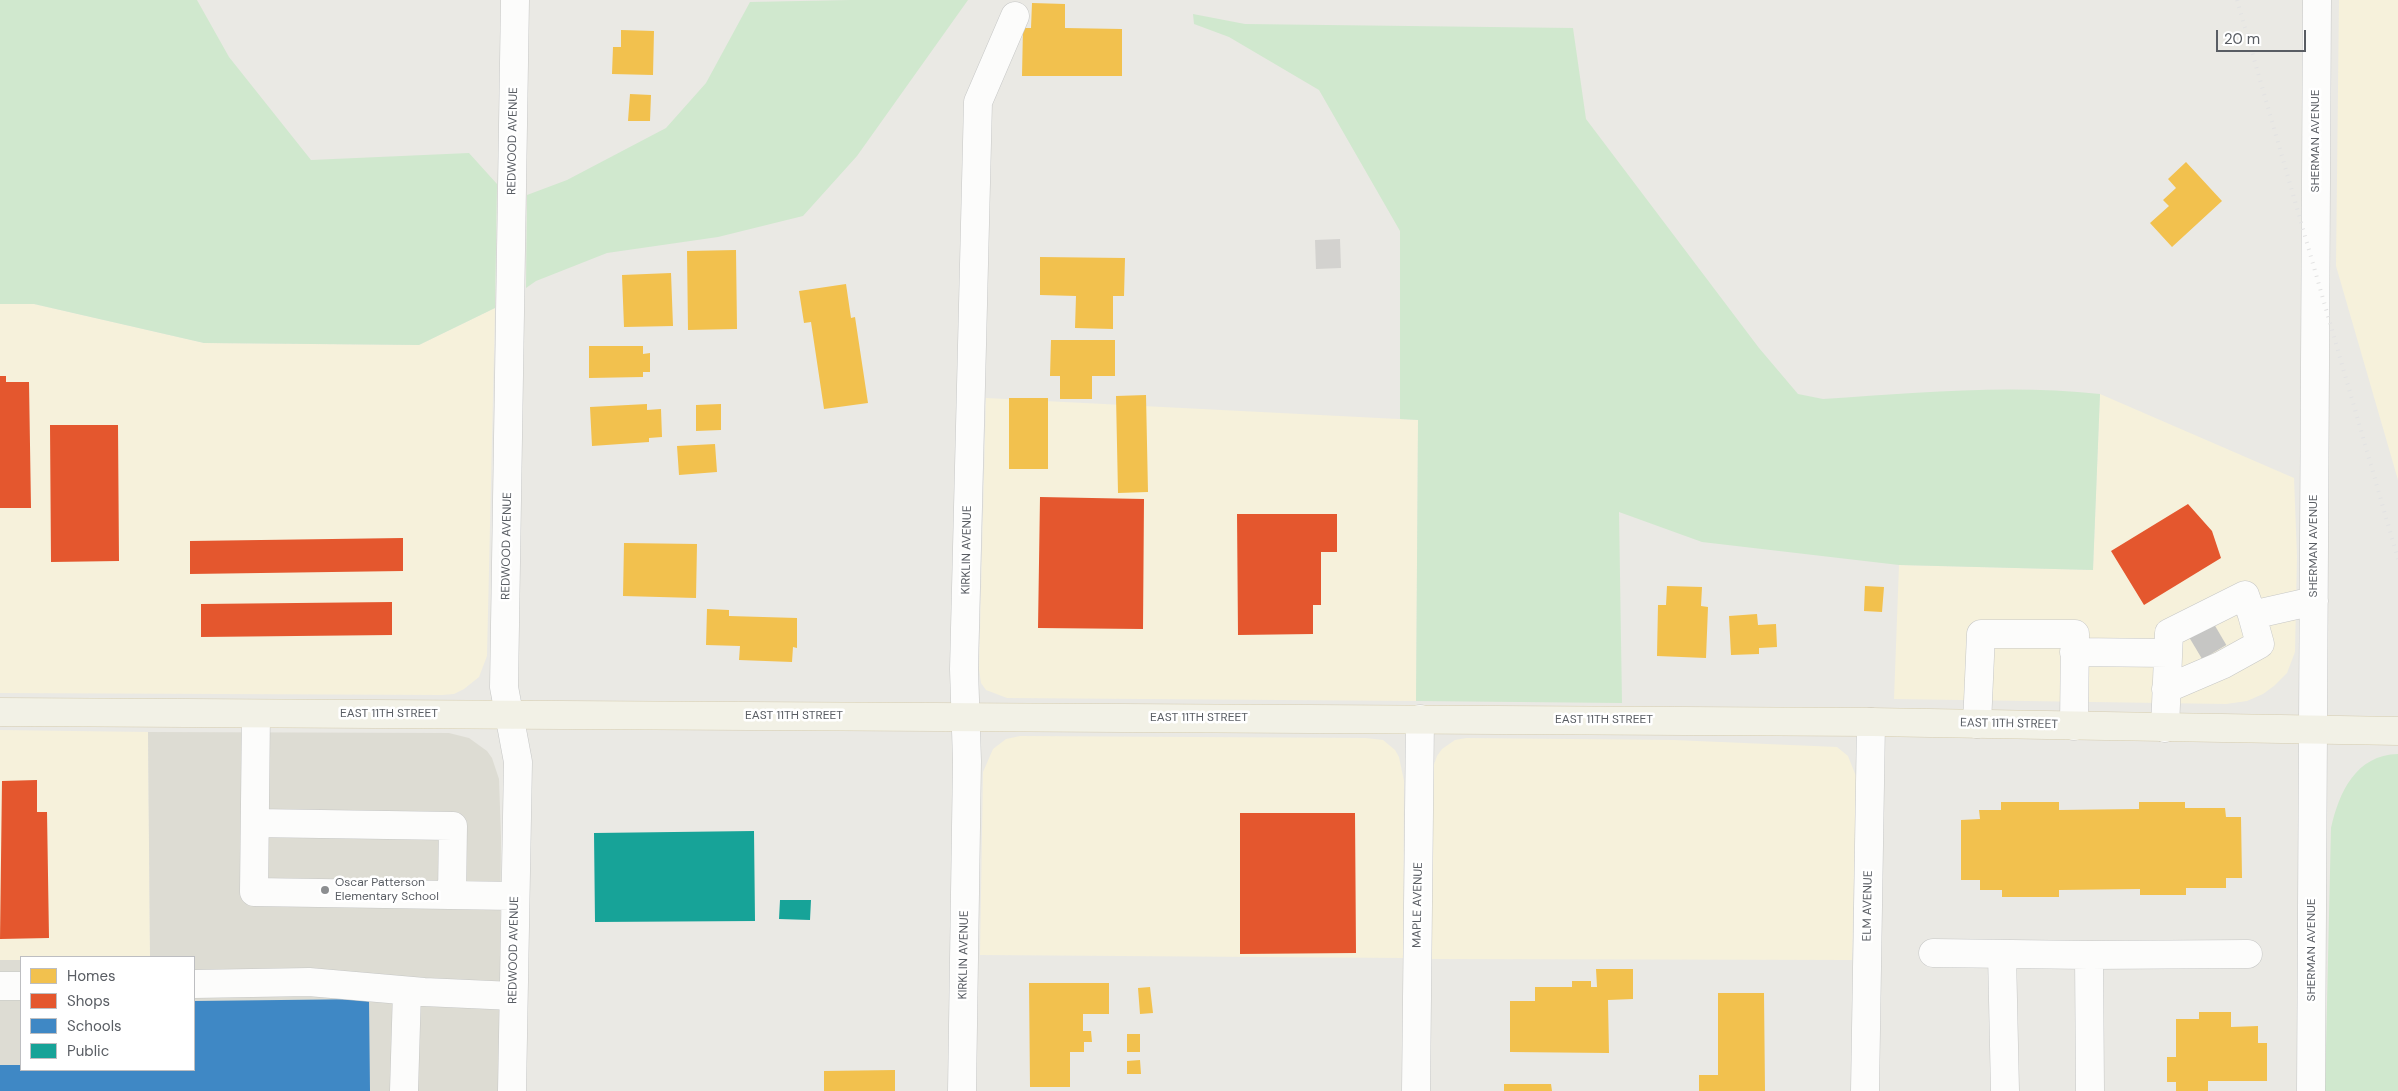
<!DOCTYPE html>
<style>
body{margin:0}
#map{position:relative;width:2398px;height:1091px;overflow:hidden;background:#eae9e4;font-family:"DM Sans",sans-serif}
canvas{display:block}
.legend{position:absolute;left:20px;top:956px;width:175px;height:115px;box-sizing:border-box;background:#fff;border:1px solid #bdbec1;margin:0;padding:6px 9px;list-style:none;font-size:15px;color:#595d63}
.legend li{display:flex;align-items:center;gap:10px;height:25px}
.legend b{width:25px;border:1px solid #bdbec1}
.scale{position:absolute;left:2216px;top:30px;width:90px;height:22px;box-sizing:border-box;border:2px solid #595d63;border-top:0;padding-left:6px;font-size:15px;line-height:18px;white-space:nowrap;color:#595d63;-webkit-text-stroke:4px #fff;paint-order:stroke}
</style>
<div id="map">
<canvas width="2398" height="1091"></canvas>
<ul class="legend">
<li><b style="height:14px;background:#f2c14e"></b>Homes</li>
<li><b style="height:14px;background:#e4572e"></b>Shops</li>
<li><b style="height:14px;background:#3f88c5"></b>Schools</li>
<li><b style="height:14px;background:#17a398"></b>Public</li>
</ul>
<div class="scale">20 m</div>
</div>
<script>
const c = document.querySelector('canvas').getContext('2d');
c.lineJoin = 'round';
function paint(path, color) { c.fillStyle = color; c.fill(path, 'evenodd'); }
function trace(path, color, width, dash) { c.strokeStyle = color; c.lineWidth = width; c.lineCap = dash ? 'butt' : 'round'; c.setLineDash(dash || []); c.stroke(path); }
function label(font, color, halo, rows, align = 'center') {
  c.font = font + ' "DM Sans",sans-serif'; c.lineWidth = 5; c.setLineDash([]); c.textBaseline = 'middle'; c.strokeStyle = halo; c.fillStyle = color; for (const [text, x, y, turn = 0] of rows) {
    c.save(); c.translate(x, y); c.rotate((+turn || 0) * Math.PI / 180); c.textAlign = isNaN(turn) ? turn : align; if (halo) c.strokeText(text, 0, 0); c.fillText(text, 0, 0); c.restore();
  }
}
paint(new Path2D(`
 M2339,0H2398V480L2336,266Z
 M0,304H34L204,343L419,345L495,308L487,656L479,677L464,689L454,694L442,695L0,693Z
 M2100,394L2294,478L2297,556L2295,652L2287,673L2274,686L2263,694L2247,701L2226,704L1894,699L1899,565L2093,570Z
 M986,398L1418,420L1416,701L1007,698L986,690L981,683L979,669Z
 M0,730L148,732L150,957H21V960H0Z
 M1020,736L1366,738L1383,740L1395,750L1399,757L1404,781L1403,958L980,955L983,772L993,749L1006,739Z
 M1466,738L1674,740L1837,747L1848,756L1856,776L1852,960L1431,959L1432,770L1437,756L1442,749L1455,740Z`), '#f6f1db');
paint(new Path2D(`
 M148,732L449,733L469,738L487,751L492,758L499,779L501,837L499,1091H0V960H21V1070H194V957H150Z`), '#dddcd3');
paint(new Path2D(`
 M0,0H197L229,57L311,160L469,153L497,184L495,308L419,345L204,343L34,304H0Z
 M850,0H968L857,156L803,216L718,237L607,253L536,281L526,288L527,195L567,180L666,128L706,83L750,2Z
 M1193,14L1245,24L1573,28L1586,119L1759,348L1798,394L1823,399C1915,393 2008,384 2100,394L2093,570L1899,565L1702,542L1619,512L1622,703L1416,701L1418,420L1400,419V231L1319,90L1229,37L1194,24Z
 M2398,754V1091H2325L2331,828C2339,792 2356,755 2398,754Z`), '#d0e8ce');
paint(new Path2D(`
 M1032,3L1065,4V28L1122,29V76H1022L1023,28H1031Z
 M621,30L654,31L653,75L612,74L613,47H621Z
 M630,94L651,95L650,121H628Z
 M2186,162L2222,201L2172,247L2150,223L2169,206L2163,200L2176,188L2168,179Z
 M736,250L737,329L688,330L687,251Z
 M1040,257L1125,258L1124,296H1113V329L1075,328L1076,296L1040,295Z
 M671,273L673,326L624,327L622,275Z
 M846,284L851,318L855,317L868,403L824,409L811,322L804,323L799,291Z
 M1051,340H1115V376H1092V399H1060V376H1050Z
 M589,346H643V354L650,353V372H643V377L589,378Z
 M1146,395L1148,492L1118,493L1116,396Z
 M1009,398H1048V469H1009Z
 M647,404V410L661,409L662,437L649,438V442L592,446L590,407Z
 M721,404V430L696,431V405Z
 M715,444L717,472L679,475L677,446Z
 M624,543L697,544L696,598L623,596Z
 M1667,586L1702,587L1701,606L1708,607L1706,658L1657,656L1658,605H1666Z
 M1865,586L1884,587L1882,612L1864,611Z
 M707,609L729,610V616L797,618V648L793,647L792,662L739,660L740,646L706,645Z
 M1757,614L1758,625L1776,624L1777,647L1759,648V654L1731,655L1729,616Z
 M2001,802H2059V810L2139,809V802H2185V808H2225L2226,817H2241L2242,878H2226V888H2186V895H2140V889L2059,890V897H2002V890H1980V880H1961V820L1980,819L1979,810H2001Z
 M1596,969H1633V999L1608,1000L1609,1053L1510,1052V1001H1535V987H1572V981H1591V987H1597Z
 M1029,983H1109V1014H1083V1031H1091L1092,1042H1084V1052H1070V1087H1030Z
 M1150,987L1153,1013L1140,1014L1138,988Z
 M1718,993H1764L1765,1091H1699V1075H1718Z
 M2199,1012H2231V1027L2258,1026V1043H2267V1081H2208V1091H2176V1082H2167V1057H2176V1019H2199Z
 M1127,1034H1140V1052H1127Z
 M1140,1060L1141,1074H1127V1061Z
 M895,1070V1091H824V1071Z
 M1504,1084H1551L1552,1091H1504Z`), '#f2c14e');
paint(new Path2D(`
 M0,376H6V382H29L31,508H0Z
 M50,425H118L119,561L51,562Z
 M1040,497L1144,499L1143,629L1038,628Z
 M2188,504L2212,531L2221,558L2144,605L2111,551Z
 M1237,514H1337V552H1321V605H1313V634L1238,635Z
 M403,538V571L190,574V541Z
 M392,602V635L201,637V604Z
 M37,780V812H47L49,938L0,939L2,781Z
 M1240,813H1355L1356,953L1240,954Z`), '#e4572e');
paint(new Path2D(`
 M369,999L370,1091H0V1065H21V1070H194V1001Z`), '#3f88c5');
paint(new Path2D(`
 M754,831L755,921L595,922L594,833Z
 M780,900H811L810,920L779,919Z`), '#17a398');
paint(new Path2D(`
 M1340,239L1341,268L1316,269L1315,240Z`), '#d3d2cf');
trace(new Path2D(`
 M2200,628L2216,655`), '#c6c6c4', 28, [28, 14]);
const minor = new Path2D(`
 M2074,652L2168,653
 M2166,689L2222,665L2260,644L2252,615
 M256,714L254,892L515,896
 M1977,724L1981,634H2075L2074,726
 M2165,728L2169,633L2245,595L2252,615L2314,601
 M255,823L453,826L452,895
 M1933,953L2089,955
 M2002,954L2005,1091
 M194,984L309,982L424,992L513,996
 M0,986H21
 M404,1091L407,991
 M512,1091L518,762L504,687L515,0
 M962,1091L967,761L964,669L978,102L1015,16
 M1416,1091L1420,719
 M1865,1091L1871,722
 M2090,1091L2089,955L2248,954
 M2311,1091L2317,0`);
const major = new Path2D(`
 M0,712L1871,722L2398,731`);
trace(minor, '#c6c7c6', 29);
trace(major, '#d5ccaf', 29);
trace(minor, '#fcfcfb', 28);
trace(major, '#f2f1e6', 28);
trace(new Path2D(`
 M2237,0L2398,559`), '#e2e2e2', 4, [1, 6]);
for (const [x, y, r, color] of [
 [325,890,5,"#8c8e90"]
]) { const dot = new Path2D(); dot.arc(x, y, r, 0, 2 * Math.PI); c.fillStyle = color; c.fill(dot); trace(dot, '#fff', 2); }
label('12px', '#595d63', '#fff', [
 ["REDWOOD AVENUE",513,141,-89],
 ["SHERMAN AVENUE",2316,141,-90],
 ["REDWOOD AVENUE",507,546,-89],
 ["SHERMAN AVENUE",2314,546,-90],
 ["KIRKLIN AVENUE",967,550,-89],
 ["EAST 11TH STREET",389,714],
 ["EAST 11TH STREET",794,716],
 ["EAST 11TH STREET",1199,718],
 ["EAST 11TH STREET",1604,720],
 ["EAST 11TH STREET",2009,724,1],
 ["MAPLE AVENUE",1418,905,-89],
 ["ELM AVENUE",1868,906,-89],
 ["REDWOOD AVENUE",514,950,-89],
 ["SHERMAN AVENUE",2312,950,-90],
 ["KIRKLIN AVENUE",964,955,-89]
]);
label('12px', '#595d63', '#fff', [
 ["Oscar Patterson",335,883],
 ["Elementary School",335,897]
], 'left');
</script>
